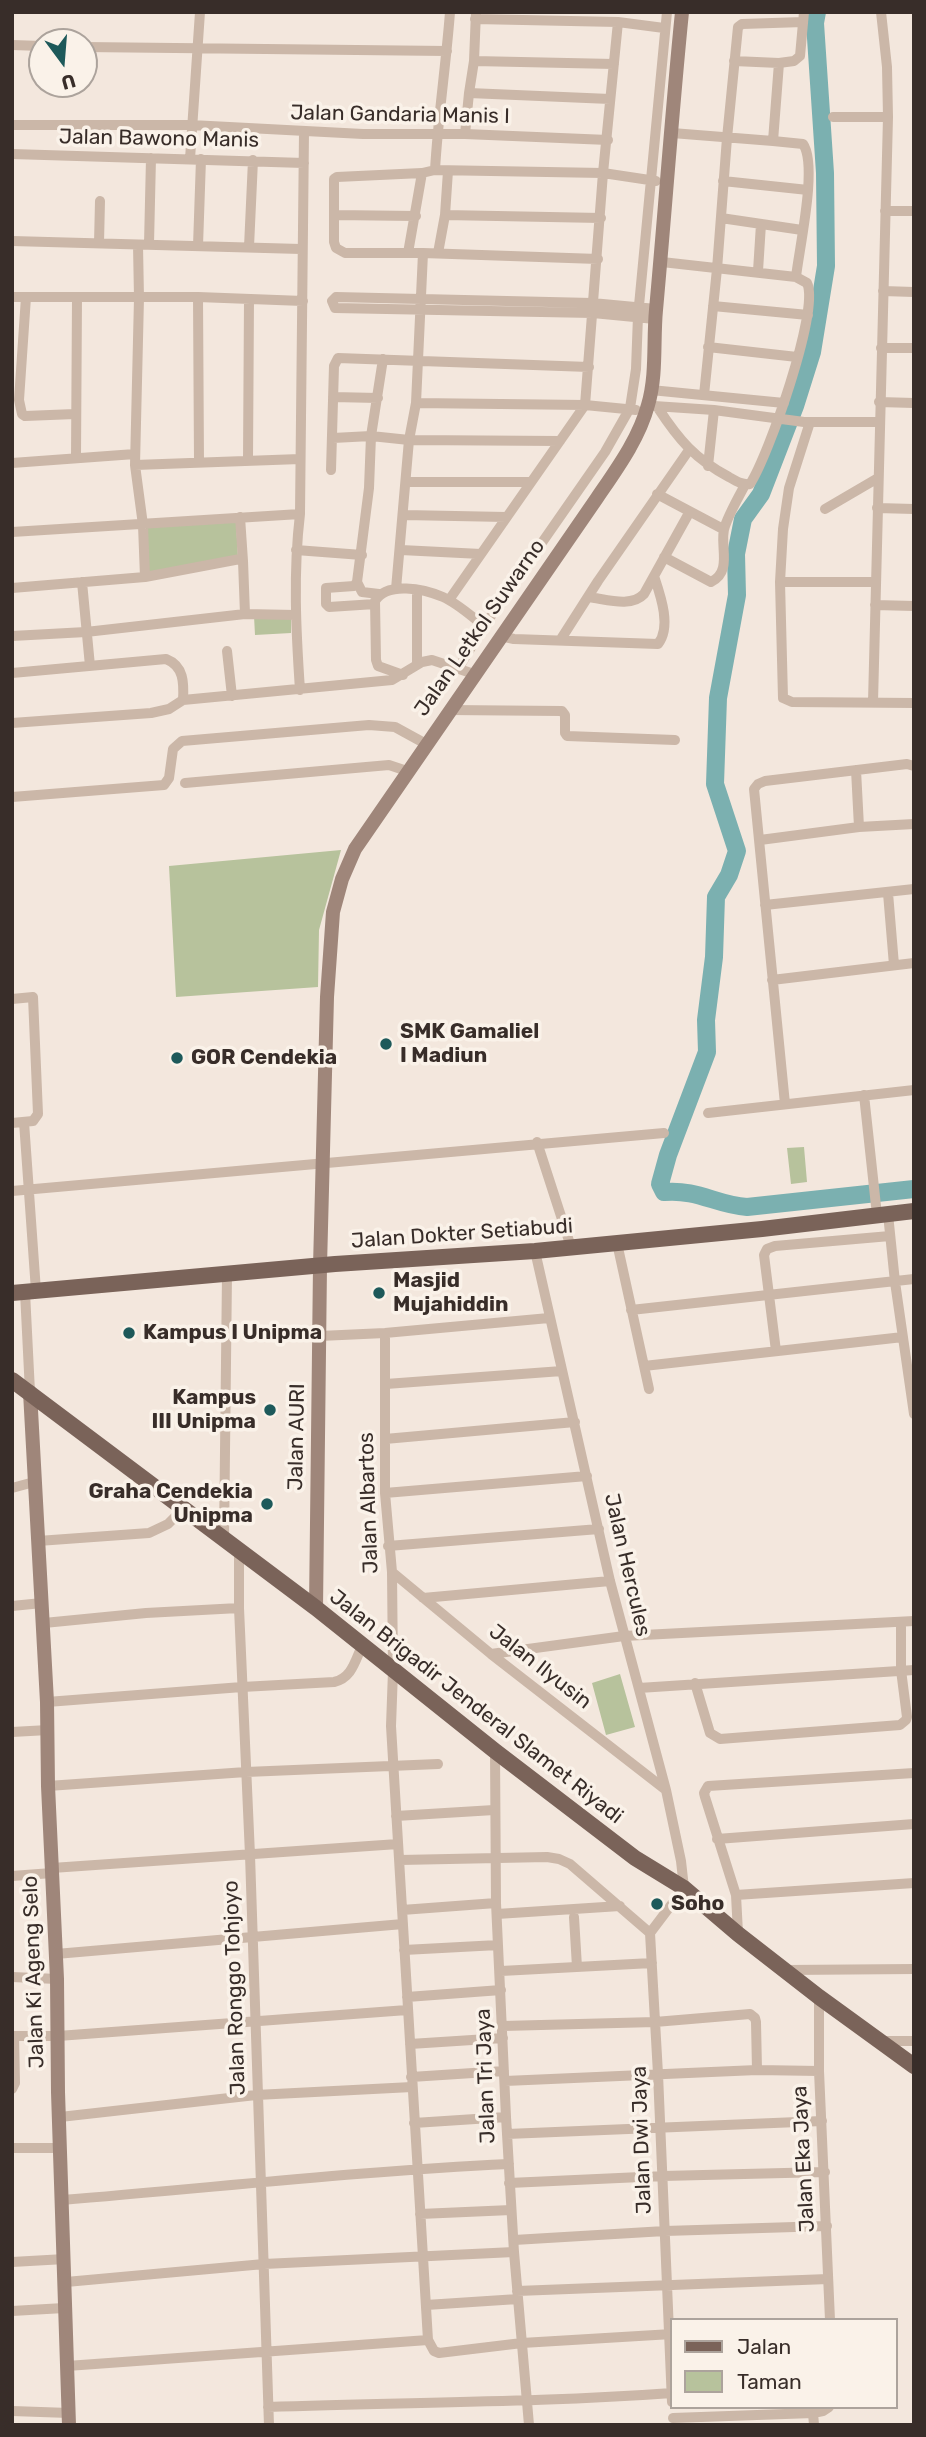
<!DOCTYPE html>
<style>
body{margin:0}
#map{position:relative;width:926px;height:2437px;overflow:hidden;background:#f3e7dd;font-family:Rubik,sans-serif}
canvas{display:block}
.frame{position:absolute;inset:0;border:14px solid #382d29;pointer-events:none}
.legend{position:absolute;left:670px;top:2318px;width:228px;height:91px;box-sizing:border-box;background:#faf2e9;border:2px solid #aca39c;margin:0;padding:9px 12px;list-style:none;font-size:21px;color:#382d29}
.legend li{display:flex;align-items:center;gap:14px;height:35px}
.legend b{width:35px;border:2px solid #aca39c}
.north{position:absolute;left:28px;top:28px;width:70px;height:70px;box-sizing:border-box;background:#faf2e9;border:2px solid #aca39c;border-radius:50%;rotate:164deg;font-size:19px;font-weight:700;line-height:28px;text-align:center;color:#382d29}
.north::after{content:'';display:block;margin:auto;width:24px;height:32px;background:#1d595a;clip-path:polygon(50% 0,100% 100%,50% 72%,0 100%)}
</style>
<div id="map">
<canvas width="926" height="2437"></canvas>
<div class="frame"></div>
<ul class="legend">
<li><b style="height:9px;background:#7a6359"></b>Jalan</li>
<li><b style="height:19px;background:#b7c29c"></b>Taman</li>
</ul>
<div class="north">U</div>
</div>
<script>
const c = document.querySelector('canvas').getContext('2d');
c.lineJoin = 'round';
function paint(path, color) { c.fillStyle = color; c.fill(path, 'evenodd'); }
function trace(path, color, width, dash) { c.strokeStyle = color; c.lineWidth = width; c.lineCap = dash ? 'butt' : 'round'; c.setLineDash(dash || []); c.stroke(path); }
function label(font, color, halo, rows, align = 'center') {
  c.font = font + ' Rubik,sans-serif'; c.lineWidth = 7; c.setLineDash([]); c.textBaseline = 'middle'; c.strokeStyle = halo; c.fillStyle = color; for (const [text, x, y, turn = 0] of rows) {
    c.save(); c.translate(x, y); c.rotate((+turn || 0) * Math.PI / 180); c.textAlign = isNaN(turn) ? turn : align; if (halo) c.strokeText(text, 0, 0); c.fillText(text, 0, 0); c.restore();
  }
}
paint(new Path2D(`
 M236,521L238,557L148,573L146,528Z
 M254,616L291,617V633L255,635Z
 M341,850L319,930L318,987L176,997L169,866Z
 M804,1147L807,1182L791,1184L787,1148Z
 M620,1674L635,1727L606,1735L592,1683Z`), '#b7c29c');
trace(new Path2D(`
 M817,12L815,23L825,173L826,266L812,352L795,406L761,494L743,519L736,554L737,595L718,698L715,784L737,851L729,875L716,897L714,957L706,1020L707,1052L668,1155L660,1184L664,1192C698,1189 716,1205 747,1207L914,1189`), '#7bb0b0', 18);
trace(new Path2D(`
 M476,12L474,61L469,93L610,99
 M475,19L618,22L664,28
 M12,45L42,46
 M84,47L447,51
 M474,61L614,64
 M734,61L779,63
 M833,117H888
 M12,125H191L363,134H465L608,140
 M672,133L773,141L779,63L794,61L800,56L804,12
 M465,134L469,93
 M773,141L803,144C818,165 799,249 796,277
 M12,154L304,163
 M190,159L200,12
 M435,170C438,117 446,65 450,12
 M723,181L808,190
 M885,211H914
 M334,215L416,216
 M445,215L601,218
 M721,218L802,230
 M12,241L301,249
 M99,243L100,201
 M149,244L151,158
 M138,245L139,298L135,465L143,525L145,577
 M198,246L201,159
 M249,247L253,160
 M408,253L422,173
 M423,253H345L336,248L334,242V179L337,177L422,173L435,170L603,173L656,181
 M438,253L445,215L448,171
 M758,271L761,224
 M883,291L914,292
 M12,297H198L303,301
 M26,297L19,400L22,414L25,416L75,414
 M198,297L199,462
 M713,306L808,315
 M655,319L593,313L335,308L332,301L336,297L592,303L656,309
 M708,347L797,357
 M881,348H914
 M651,390L784,403
 M704,395L717,269L727,138L738,27L742,24L803,22
 M333,397L378,398
 M879,402L914,403
 M416,403L585,405L636,410
 M654,406L714,410L804,422H879
 M658,408C679,440 695,459 729,477C736,481 742,485 750,484C768,457 820,310 807,283L796,277L662,262
 M810,422L789,488L783,529L780,582L783,698L792,702L914,703
 M333,438L371,436L409,440L560,441
 M76,457L77,298
 M248,460L249,299
 M12,463L135,454
 M135,465L300,459
 M708,466L714,410
 M331,470L334,366L338,358L589,367
 M406,482H531
 M657,494L723,529
 M877,508L914,509
 M825,509L878,478
 M404,515L506,517
 M240,517L243,561
 M12,532L300,514
 M296,550L362,555
 M401,550L481,554
 M664,557L711,582C734,571 718,543 725,526C730,512 738,498 745,485
 M82,582L90,666
 M357,582L354,586L326,588V604L329,607L375,604
 M780,582H876
 M12,588L145,577L240,559L243,561L245,614
 M396,589L409,440L416,403L423,253L598,259
 M417,590V665
 M379,594L362,592L357,582L369,488L371,436L383,359
 M588,597C606,599 631,608 644,594L689,513
 M449,600L585,405L603,173L618,22
 M875,605L914,606
 M12,636L86,632L245,614L295,615
 M500,636L514,639L658,644C672,627 660,594 654,576
 M561,639L598,581L689,450
 M227,651L232,696
 M458,669L484,626L605,452L630,408L636,369L638,316L667,12
 M12,673L166,659C184,666 184,683 183,700
 M403,675L378,666L376,660L375,601C387,581 424,589 443,597C457,603 471,616 484,626
 M300,690C296,631 293,573 300,514L304,132
 M873,702L888,117L887,67L881,12
 M449,710L562,711L565,715V733L567,736L675,740
 M12,723L151,713L169,709L183,700L392,680L422,662L432,660L474,674
 M856,770L859,827
 M185,783L389,765L407,771
 M12,797L164,785L169,778L173,749L182,741L369,725L395,727L426,744
 M760,840L859,827L914,824
 M888,893L894,965
 M765,905L914,889
 M772,980L914,963
 M12,999L33,997L38,1114L33,1121L12,1123
 M864,1095L877,1215
 M785,1104L754,789L758,784L765,781L907,764L914,766
 M708,1113L914,1090
 M24,1122L36,1291
 M537,1142L571,1247
 M12,1191L664,1133
 M888,1214L895,1282L914,1414
 M617,1243L644,1366L903,1337
 M535,1251L610,1581L666,1790L681,1861L684,1888L650,1933L658,2074L672,2402
 M25,1292L30,1392
 M631,1310L914,1279
 M385,1333V1493L392,1572L393,1671L391,1726L428,2340L434,2351L439,2353L522,2343L672,2334
 M320,1336L385,1333L549,1318
 M776,1351L764,1255L767,1249L775,1246L890,1236
 M644,1366L649,1389
 M386,1384L562,1371
 M385,1439L575,1422
 M12,1488L34,1482
 M385,1493L587,1476
 M224,1540L227,1274
 M38,1541L149,1533L168,1524L184,1508
 M388,1546L599,1529
 M239,1551V1608L250,1855L269,2425
 M392,1572L491,1654L666,1790
 M423,1598L610,1581
 M12,1606L42,1603
 M44,1623L146,1613L239,1608
 M491,1654L624,1636L914,1621
 M695,1683L710,1733L720,1739L900,1725L906,1720L907,1717L901,1670V1622
 M639,1688L914,1670
 M47,1702L242,1687L334,1682C352,1678 355,1661 362,1646
 M12,1732L48,1730
 M495,1751L496,1903L506,2117L514,2252L529,2425
 M48,1786L246,1772L438,1764
 M396,1816L494,1810
 M717,1839L914,1824
 M400,1860L547,1857L559,1859L570,1864L650,1933
 M52,1868L398,1844
 M12,1876L52,1873
 M736,1895L914,1883
 M402,1910L496,1903
 M497,1914L620,1906
 M574,1917L577,1967
 M738,1933L736,1895L705,1797L704,1793L708,1786L914,1773
 M404,1950L498,1945
 M56,1954L403,1924
 M786,1970L914,1969
 M501,1971L652,1963
 M12,1977L57,1979
 M407,1997L501,1990
 M819,1997V2071L830,2320
 M503,2026L655,2022L750,2014L755,2018L756,2022L757,2070
 M12,2036H58L407,2010
 M883,2041H914
 M410,2044L503,2038
 M411,2077L504,2071
 M505,2081L757,2070L819,2071
 M12,2089L15,2083L14,2036
 M60,2117L256,2095L412,2087
 M414,2123L506,2117
 M507,2134L822,2121
 M12,2148H61
 M509,2183L663,2176L825,2172
 M62,2200C211,2188 360,2171 509,2164
 M420,2214L511,2210
 M514,2240L665,2231L827,2226
 M12,2262L65,2259
 M66,2282L264,2264L514,2252
 M517,2291L828,2279
 M426,2305L518,2299
 M12,2311L64,2308
 M67,2366L428,2340
 M268,2407C403,2402 537,2403 672,2393
 M12,2411L69,2413
 M813,2413L814,2425
 M673,2418L813,2413L823,2411L829,2407`), '#cbb7a8', 10);
trace(new Path2D(`
 M30,1392L47,1702L48,1786L57,1979L58,2092L69,2425
 M316,1608L320,1266L327,997L333,912L342,879L355,849L597,498C616,470 639,439 648,405C657,375 653,341 656,310C665,211 672,111 682,12`), '#9f867a', 14);
trace(new Path2D(`
 M12,1293L335,1264L535,1251L762,1229L914,1211
 M12,1380L316,1608L495,1751L635,1858L684,1888L738,1934L819,1997L914,2066`), '#7a6359', 16);
for (const [x, y, r, color] of [
 [386,1044,7,"#1d595a"],
 [177,1058,7,"#1d595a"],
 [379,1293,7,"#1d595a"],
 [129,1333,7,"#1d595a"],
 [270,1410,7,"#1d595a"],
 [267,1504,7,"#1d595a"],
 [657,1904,7,"#1d595a"]
]) { const dot = new Path2D(); dot.arc(x, y, r, 0, 2 * Math.PI); c.fillStyle = color; c.fill(dot); trace(dot, '#faf2e9', 2.5); }
label('21px', '#382d29', '#faf2e9', [
 ["Jalan Gandaria Manis I",400,115,1],
 ["Jalan Bawono Manis",159,139,1],
 ["Jalan Letkol Suwarno",480,628,-55],
 ["Jalan Dokter Setiabudi",462,1234,-4],
 ["Jalan AURI",297,1437,-89],
 ["Jalan Albartos",369,1503,-92],
 ["Jalan Hercules",627,1565,77],
 ["Jalan Ilyusin",540,1667,38],
 ["Jalan Brigadir Jenderal Slamet Riyadi",476,1707,38],
 ["Jalan Ki Ageng Selo",34,1972,-92],
 ["Jalan Ronggo Tohjoyo",235,1988,-92],
 ["Jalan Tri Jaya",486,2076,-92],
 ["Jalan Dwi Jaya",642,2140,-92],
 ["Jalan Eka Jaya",804,2159,-93]
]);
label('bold 21px', '#382d29', '#faf2e9', [
 ["SMK Gamaliel",400,1032],
 ["I Madiun",400,1056],
 ["GOR Cendekia",191,1058],
 ["Masjid",393,1281],
 ["Mujahiddin",393,1305],
 ["Kampus I Unipma",143,1333],
 ["Kampus",256,1398,"right"],
 ["III Unipma",256,1422,"right"],
 ["Graha Cendekia",253,1492,"right"],
 ["Unipma",253,1516,"right"],
 ["Soho",671,1904]
], 'left');
</script>
